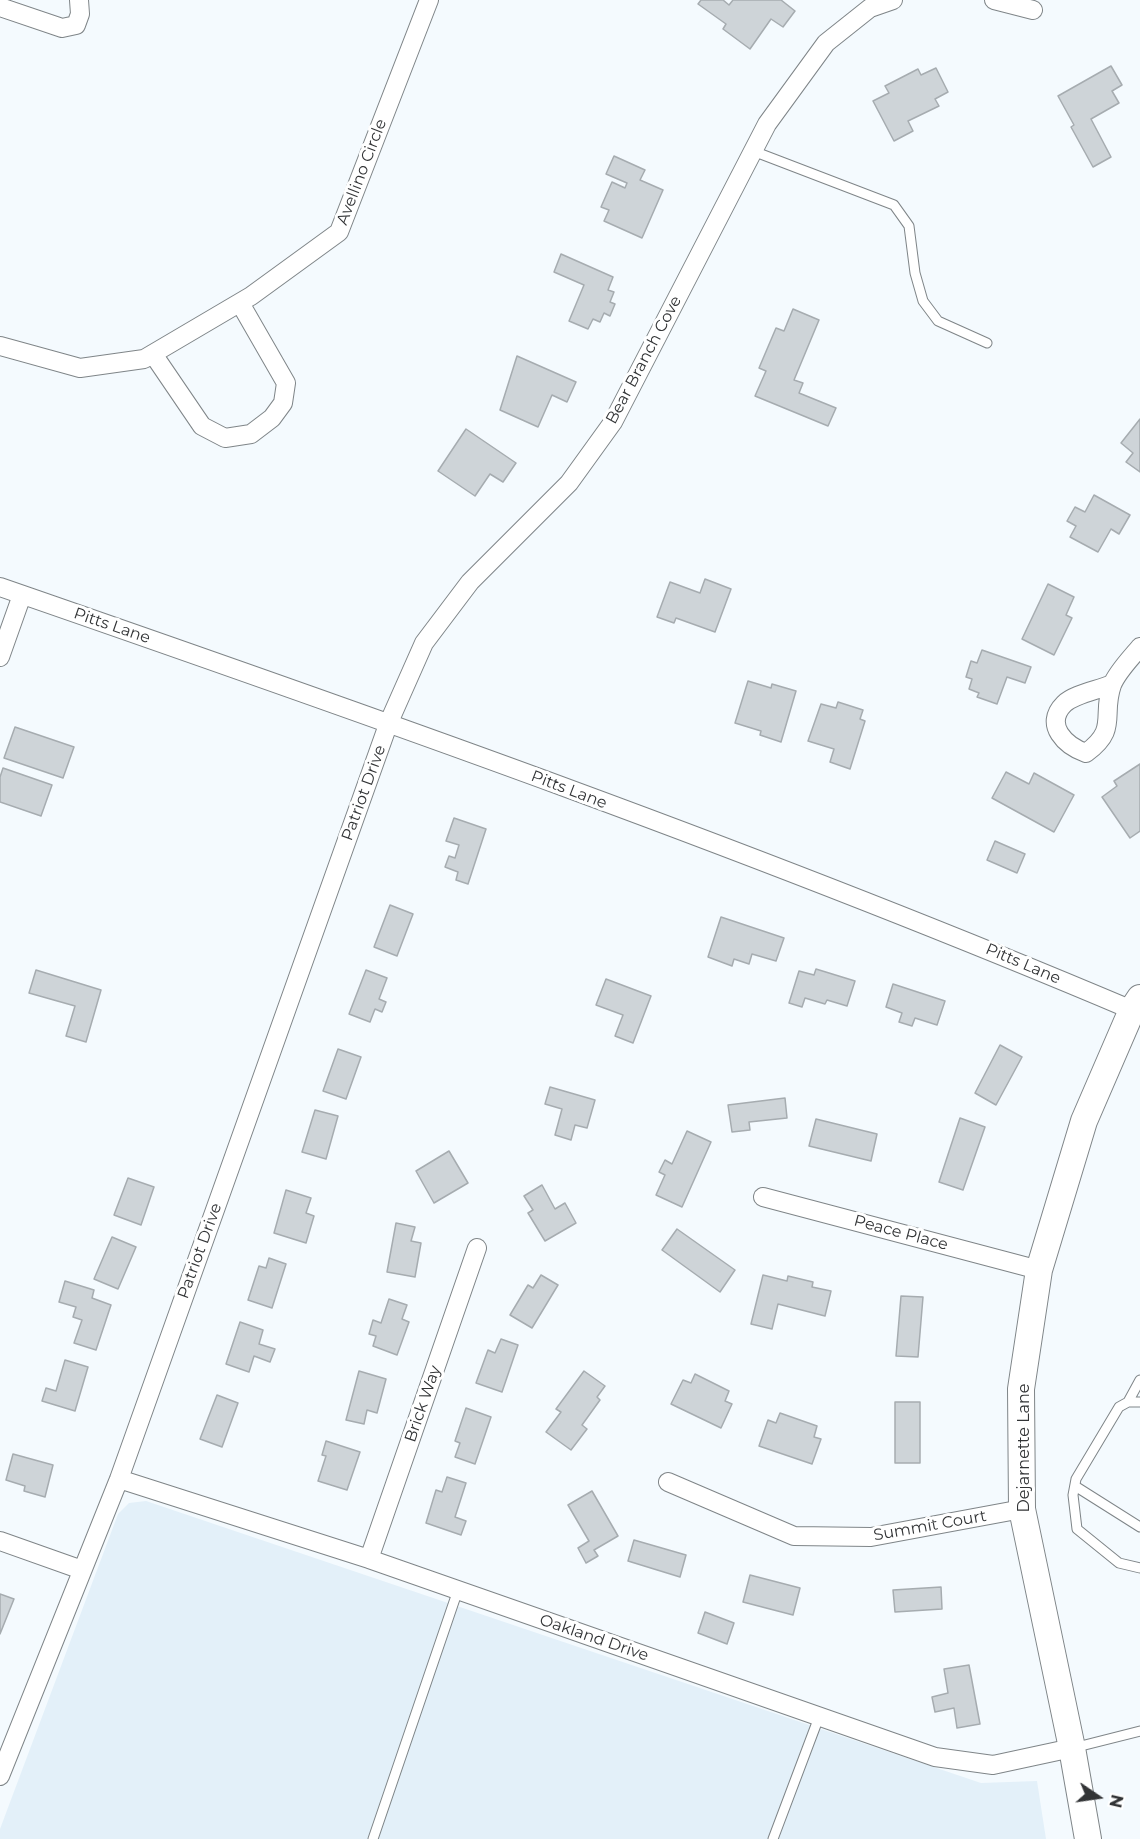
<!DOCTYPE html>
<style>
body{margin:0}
#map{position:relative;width:1140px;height:1839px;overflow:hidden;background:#f4fafe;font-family:Montserrat,sans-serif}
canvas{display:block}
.north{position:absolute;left:1068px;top:1767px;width:60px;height:60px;-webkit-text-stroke:4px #fff;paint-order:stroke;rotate:103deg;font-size:16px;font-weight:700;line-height:24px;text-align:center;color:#323436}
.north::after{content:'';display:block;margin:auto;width:21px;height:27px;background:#323436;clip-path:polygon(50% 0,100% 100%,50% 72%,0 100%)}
</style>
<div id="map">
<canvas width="1140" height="1839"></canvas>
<div class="north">N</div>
</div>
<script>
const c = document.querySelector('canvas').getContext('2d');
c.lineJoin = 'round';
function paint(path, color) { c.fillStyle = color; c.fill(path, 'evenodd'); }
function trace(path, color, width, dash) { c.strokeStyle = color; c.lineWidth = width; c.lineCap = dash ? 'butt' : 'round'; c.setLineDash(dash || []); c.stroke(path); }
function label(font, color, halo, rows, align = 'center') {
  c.font = font + ' Montserrat,sans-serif'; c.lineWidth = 6; c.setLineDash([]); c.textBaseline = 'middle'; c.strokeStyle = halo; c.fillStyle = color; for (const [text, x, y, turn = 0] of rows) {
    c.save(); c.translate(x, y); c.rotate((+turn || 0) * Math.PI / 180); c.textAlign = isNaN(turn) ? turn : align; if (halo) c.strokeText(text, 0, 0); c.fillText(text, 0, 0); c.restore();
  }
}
paint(new Path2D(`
 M146,1501L981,1783L1037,1781L1046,1839H0V1829L118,1514L129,1503Z`), '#e3f0f9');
const building = new Path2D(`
 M701,0H723L729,5L733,0H781L795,11L783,27L771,19L750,49L723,29L726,24L698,4Z
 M1111,66L1122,85L1112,91L1119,103L1091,119L1111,157L1093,167L1071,127L1074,125L1058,96Z
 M936,68L948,92L935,99L939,106L908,121L913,131L894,141L873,101L889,93L885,86L918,69L921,75Z
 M614,156L645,170L640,180L663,190L642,238L604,221L609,210L601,207L612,182L625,188L627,183L606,174Z
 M561,254L613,277L608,290L614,292L610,302L615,304L610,316L604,313L600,322L593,319L588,329L569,321L584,285L554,272Z
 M793,309L819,320L794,380L803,383L799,393L836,408L828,426L755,396L766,371L759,368L776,328L784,331Z
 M517,356L576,382L567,402L552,395L538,427L500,410Z
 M1140,419V472L1126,462L1133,453L1121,443Z
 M466,429L516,463L503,482L490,474L475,496L438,471Z
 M1094,495L1130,515L1119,534L1111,529L1098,552L1070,537L1076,526L1067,521L1075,507L1085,512Z
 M705,579L731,589L715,632L676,618L674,623L657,617L670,582L700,593Z
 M1048,584L1074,597L1066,615L1072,618L1054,655L1022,639Z
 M982,650L1031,667L1025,683L1007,677L997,704L977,697L979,693L969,689L972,679L966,677L971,661L977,663Z
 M748,681L771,688L772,684L796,691L781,742L760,735L761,731L735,723Z
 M838,702L863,710L860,719L865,721L850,769L830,762L834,749L808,741L821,704L836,708Z
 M15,727L74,747L63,778L4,758Z
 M1140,764V831L1130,838L1102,797L1117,786L1114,781Z
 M3,768L52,785L41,816L0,802V777Z
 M1006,772L1029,784L1034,773L1074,795L1054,832L992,798Z
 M454,818L486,829L468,884L456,880L458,872L445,867L449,856L455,858L459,845L446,841Z
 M995,841L1025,854L1017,873L987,860Z
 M390,905L413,914L397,956L374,947Z
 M721,917L784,938L776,961L752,954L749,964L734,959L732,966L708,957Z
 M816,969L855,981L847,1006L827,1000L825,1004L805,998L802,1007L789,1003L799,971L814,975Z
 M36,970L101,990L86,1042L66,1036L75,1006L29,993Z
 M366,970L387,978L379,999L386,1002L382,1012L375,1009L370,1022L349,1014Z
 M606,979L651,996L633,1043L615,1036L623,1015L596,1005Z
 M893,984L945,1001L937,1025L915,1018L912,1026L899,1022L902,1013L886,1007Z
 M1000,1045L1022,1057L996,1105L975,1093Z
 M338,1049L361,1057L346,1099L323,1091Z
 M550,1087L595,1100L587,1128L575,1125L571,1140L555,1135L562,1109L545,1104Z
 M785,1098L787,1118L749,1122L750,1130L732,1132L728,1105Z
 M315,1110L338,1116L326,1159L302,1152Z
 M960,1118L985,1127L963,1190L939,1182Z
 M816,1119L877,1134L871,1161L809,1146Z
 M687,1131L711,1142L682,1207L656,1195L665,1175L659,1172L665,1160L672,1164Z
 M449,1151L468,1183L434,1203L416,1171Z
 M128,1178L154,1187L141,1225L114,1215Z
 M542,1185L555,1209L565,1203L576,1223L545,1241L528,1213L533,1210L524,1196Z
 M286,1190L311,1198L306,1213L314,1216L306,1243L274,1233Z
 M396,1223L415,1227L411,1241L421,1243L415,1277L387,1272Z
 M677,1229L735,1270L720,1292L662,1250Z
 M112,1237L136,1247L118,1289L94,1279Z
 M269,1258L286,1264L272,1308L248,1300L259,1266L266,1268Z
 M541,1275L558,1285L532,1328L510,1315L528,1285L533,1288Z
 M763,1275L787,1281L788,1276L813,1282L812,1287L831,1291L825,1316L778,1304L772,1329L751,1324Z
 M65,1281L94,1290L92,1298L111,1305L96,1350L74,1343L82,1320L73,1317L76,1307L59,1302Z
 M901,1296L923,1297L918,1357L896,1356Z
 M389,1299L407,1305L402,1319L409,1322L397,1355L373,1346L376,1336L369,1334L373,1320L381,1323Z
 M240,1322L263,1330L259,1344L275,1349L270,1362L254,1356L249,1372L226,1364Z
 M501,1339L518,1345L502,1392L476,1383L488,1350L495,1353Z
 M65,1360L88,1367L75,1411L42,1401L46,1388L56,1391Z
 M359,1371L386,1379L377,1413L367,1410L364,1424L346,1420Z
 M584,1371L605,1386L597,1397L600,1400L582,1425L587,1429L571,1450L546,1432L561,1412L556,1409Z
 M695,1374L729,1391L725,1401L732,1404L721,1428L671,1404L683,1380L691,1383Z
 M217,1395L238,1403L222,1447L200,1439Z
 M895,1402H920V1463H895Z
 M466,1408L491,1417L475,1464L455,1457L460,1443L455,1441Z
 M780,1413L817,1426L814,1437L821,1439L812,1464L759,1446L768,1420L776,1423Z
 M326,1441L360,1452L347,1490L318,1481L326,1456L322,1455Z
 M13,1454L53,1465L45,1497L24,1491L25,1486L6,1480Z
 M447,1477L466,1483L455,1517L466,1521L461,1535L426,1523L436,1490L442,1492Z
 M592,1491L618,1536L594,1550L598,1556L586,1563L578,1548L589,1541L568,1505Z
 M634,1540L686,1555L680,1577L628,1561Z
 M750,1575L800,1588L793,1615L743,1602Z
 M941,1587L942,1609L895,1612L893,1590Z
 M0,1594L14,1599L0,1634Z
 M705,1612L734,1623L727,1644L698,1633Z
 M969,1665L980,1724L957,1728L954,1708L935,1712L932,1697L948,1693L944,1669Z`);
paint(building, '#ced4d8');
trace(building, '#a6acb0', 1.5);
const service = new Path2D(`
 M753,151L894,205L909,226L915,273L923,301L938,321L987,343
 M1128,1402L1140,1380
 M1140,1402H1128L1119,1407L1076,1479L1073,1495L1077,1529L1119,1563L1140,1568
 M1075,1486L1140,1527
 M1073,1748L1140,1731
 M373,1839L458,1590
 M773,1839L819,1717`);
const minor = new Path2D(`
 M994,0L1033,10
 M0,7L62,28L76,25L80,14L79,0
 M0,346L80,368L144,359L251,296L339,232L429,0
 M153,354L202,426L225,438L251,434L272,418L283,403L286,383L240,303
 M0,587C381,719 761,853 1132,1010
 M0,657L22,595
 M1112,684C1099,690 1074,694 1064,704C1043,725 1066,746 1086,753C1119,729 1101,716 1112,685C1117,672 1131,658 1140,647
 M763,1197L1039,1270
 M119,1479L369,1559L935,1757L993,1765L1072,1748
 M668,1482L794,1536L871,1537L1022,1509
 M0,1541L82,1570
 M369,1559L477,1248
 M0,1776L119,1479L389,722L424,643L470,582L569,483L613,422L767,124L826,43L870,8L893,0`);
const secondary = new Path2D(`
 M1088,1839L1072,1748L1022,1509L1021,1389L1039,1270L1084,1121L1132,1010L1140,998`);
trace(service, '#7f8588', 11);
trace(minor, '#7f8588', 20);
trace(secondary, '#7f8588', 28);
trace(service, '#fff', 9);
trace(minor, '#fff', 18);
trace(secondary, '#fff', 26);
label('16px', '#323436', '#fff', [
 ["Avellino Circle",362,172,-69],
 ["Bear Branch Cove",644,360,-62],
 ["Pitts Lane",112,626,19],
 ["Pitts Lane",569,790,21],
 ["Patriot Drive",364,793,-70],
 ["Pitts Lane",1023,964,23],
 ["Peace Place",901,1233,15],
 ["Patriot Drive",200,1251,-70],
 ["Brick Way",423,1404,-71],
 ["Dejarnette Lane",1024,1448,-90],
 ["Summit Court",930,1526,-10],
 ["Oakland Drive",594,1638,19]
]);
</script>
